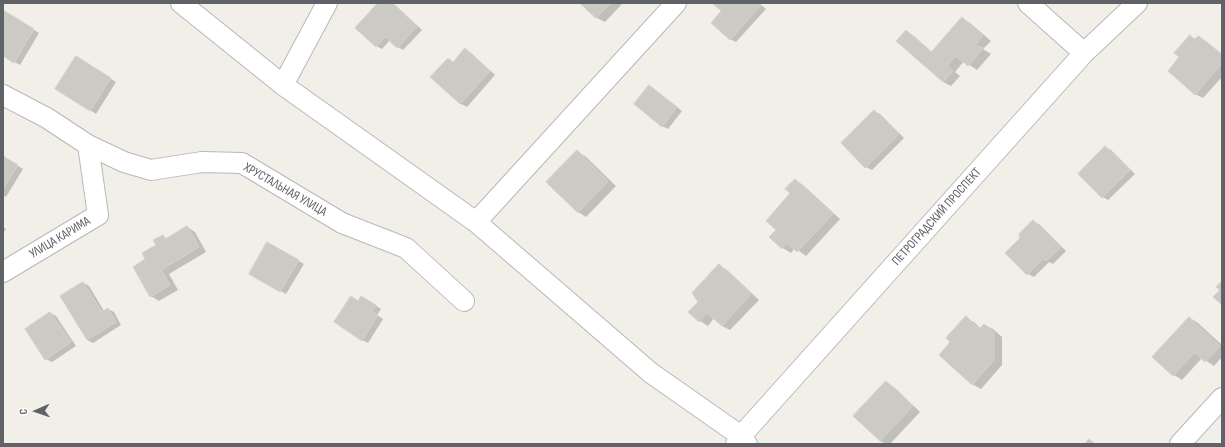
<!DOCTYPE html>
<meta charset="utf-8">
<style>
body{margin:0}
#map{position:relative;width:1225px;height:447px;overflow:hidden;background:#f1efe8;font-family:"Sofia Sans Condensed",sans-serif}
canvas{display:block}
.frame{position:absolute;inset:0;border:4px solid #5f6368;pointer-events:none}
.north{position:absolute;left:16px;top:391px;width:40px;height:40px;-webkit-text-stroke:3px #fff;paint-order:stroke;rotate:268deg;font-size:11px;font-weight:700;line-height:16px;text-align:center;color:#5f6368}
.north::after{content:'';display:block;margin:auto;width:14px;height:18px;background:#5f6368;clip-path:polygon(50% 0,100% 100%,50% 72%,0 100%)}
</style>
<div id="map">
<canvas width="1225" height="447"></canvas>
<div class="frame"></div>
<div class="north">С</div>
</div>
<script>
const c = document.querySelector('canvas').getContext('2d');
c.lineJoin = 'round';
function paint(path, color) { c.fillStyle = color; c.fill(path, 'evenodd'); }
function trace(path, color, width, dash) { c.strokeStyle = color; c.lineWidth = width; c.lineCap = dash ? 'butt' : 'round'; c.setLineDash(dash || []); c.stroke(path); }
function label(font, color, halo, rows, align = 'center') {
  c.font = font + ' "Sofia Sans Condensed",sans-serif'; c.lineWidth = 4; c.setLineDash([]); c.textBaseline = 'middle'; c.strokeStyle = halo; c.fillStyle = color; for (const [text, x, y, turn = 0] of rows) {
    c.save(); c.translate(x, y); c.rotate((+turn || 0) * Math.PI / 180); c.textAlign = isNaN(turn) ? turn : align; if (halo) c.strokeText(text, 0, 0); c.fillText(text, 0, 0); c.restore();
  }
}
paint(new Path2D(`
 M380,3H393L422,30L403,50L398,47L390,40L382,49L376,46Z
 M582,3H623L605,22L597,18Z
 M713,3H759L766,9L736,42L730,39L722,11Z
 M3,11L39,33L20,65L3,55Z
 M962,18L970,23L991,41L983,49L991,54L977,70L964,61L955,72L960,76L951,86L943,82L906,31L914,36L932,52Z
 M1190,36L1195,39L1199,37L1207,42L1222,54V77L1203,98L1195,94Z
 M466,50L471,53L495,75L467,107L461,104L432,77L448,59L454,63Z
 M81,60L116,82L96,114L90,110Z
 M649,86L682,111L668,129L662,126Z
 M874,111L880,114L904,138L872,170L866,167L842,143Z
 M1105,147L1111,150L1135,174L1108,200L1103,197Z
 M577,152L585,156L616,186L586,217L578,212Z
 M3,157L23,169L6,197L3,195Z
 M795,180L803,185L840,219L806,256L795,248L791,253L783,248L777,230L792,193Z
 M1033,221L1039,224L1066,251L1053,264L1049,262L1034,277L1028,274L1022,238Z
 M3,227L6,229L3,233Z
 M187,227L195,232L206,252L169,274L178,290L159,301L151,296L134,267L147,260L163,236L167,239Z
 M267,243L304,264L286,294L250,274Z
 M719,265L727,270L759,300L730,330L722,326L714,318L708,326L700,321L699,302Z
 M84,283L89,286L104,311L108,309L114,312L121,325L93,343L87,340Z
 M367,300L381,309L377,315L383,319L368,343L362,340L358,302Z
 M50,313L56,316L76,346L52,362L46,359Z
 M966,318L974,322L981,329L985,325L993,329L1002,337V365L981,389L972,384L952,342Z
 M1190,318L1198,323L1222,345V357L1214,366L1202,358L1182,380L1174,375Z
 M886,382L894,387L920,412L890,444H886L880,441Z`), '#0003');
const building = new Path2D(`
 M378,3H392L417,27L397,48L385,37L376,47L355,28Z
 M580,3H611L596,18Z
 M712,3H759L761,5L730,40L711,23L721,11Z
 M3,10L34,29L14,63L3,56Z
 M962,17L983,36L975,45L983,48L968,66L956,56L947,66L953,71L943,82L896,41L906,30L931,52Z
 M1190,35L1194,39L1199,36L1222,55V63L1195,95L1168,71L1179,57L1174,53Z
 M465,48L490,71L460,104L430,77L448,58L453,62Z
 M76,56L111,78L90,111L55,89Z
 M649,85L677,107L662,127L634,104Z
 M874,110L899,134L865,168L841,143Z
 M1105,146L1130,170L1102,198L1078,174Z
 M577,150L608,181L578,213L546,182Z
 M3,156L18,165L3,189Z
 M795,179L833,214L797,252L787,243L782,249L769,237L776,230L766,221L790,193L785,189Z
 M1033,220L1061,247L1046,261L1044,258L1027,275L1005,253L1020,238L1019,234Z
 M187,226L199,247L161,270L170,285L150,297L133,267L145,259L142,253L156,245L153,240L163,235L165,239Z
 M267,242L299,260L280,292L249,274Z
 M719,264L751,294L722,326L707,313L699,322L688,312L698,302L692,293Z
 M1222,281V305L1213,297L1220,290L1216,287Z
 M83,282L102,312L108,308L116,322L87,340L60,296Z
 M351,296L358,301L361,296L376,305L372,311L378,315L362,341L334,322Z
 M50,312L71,342L45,360L25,329Z
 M966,316L979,329L984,324L994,332V360L972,385L939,355L950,342L946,338Z
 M1189,317L1220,346L1205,362L1195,352L1173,376L1152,357Z
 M886,381L913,406L880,441L853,416Z
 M1089,439L1095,444H1085Z`);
paint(building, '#cccac5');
trace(building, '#d6d1c6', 1);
const minor = new Path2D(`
 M181,3L283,85L476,222L651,373L741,436L747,444
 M1028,3L1084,53
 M283,85L327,3
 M3,95L47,118L88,145L124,162L151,170L202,162L242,163L342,223L406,248L464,301
 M476,222L676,3
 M3,272L98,215L88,145
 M736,444L741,436L1084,53L1137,3
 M1180,444L1222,398`);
trace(minor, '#b5b8bc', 22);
trace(minor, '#fff', 20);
label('13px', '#5f6368', '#fff', [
 ["ХРУСТАЛЬНАЯ УЛИЦА",285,190,30],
 ["ПЕТРОГРАДСКИЙ ПРОСПЕКТ",937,217,-48],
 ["УЛИЦА КАРИМА",60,238,-31]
]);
</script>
